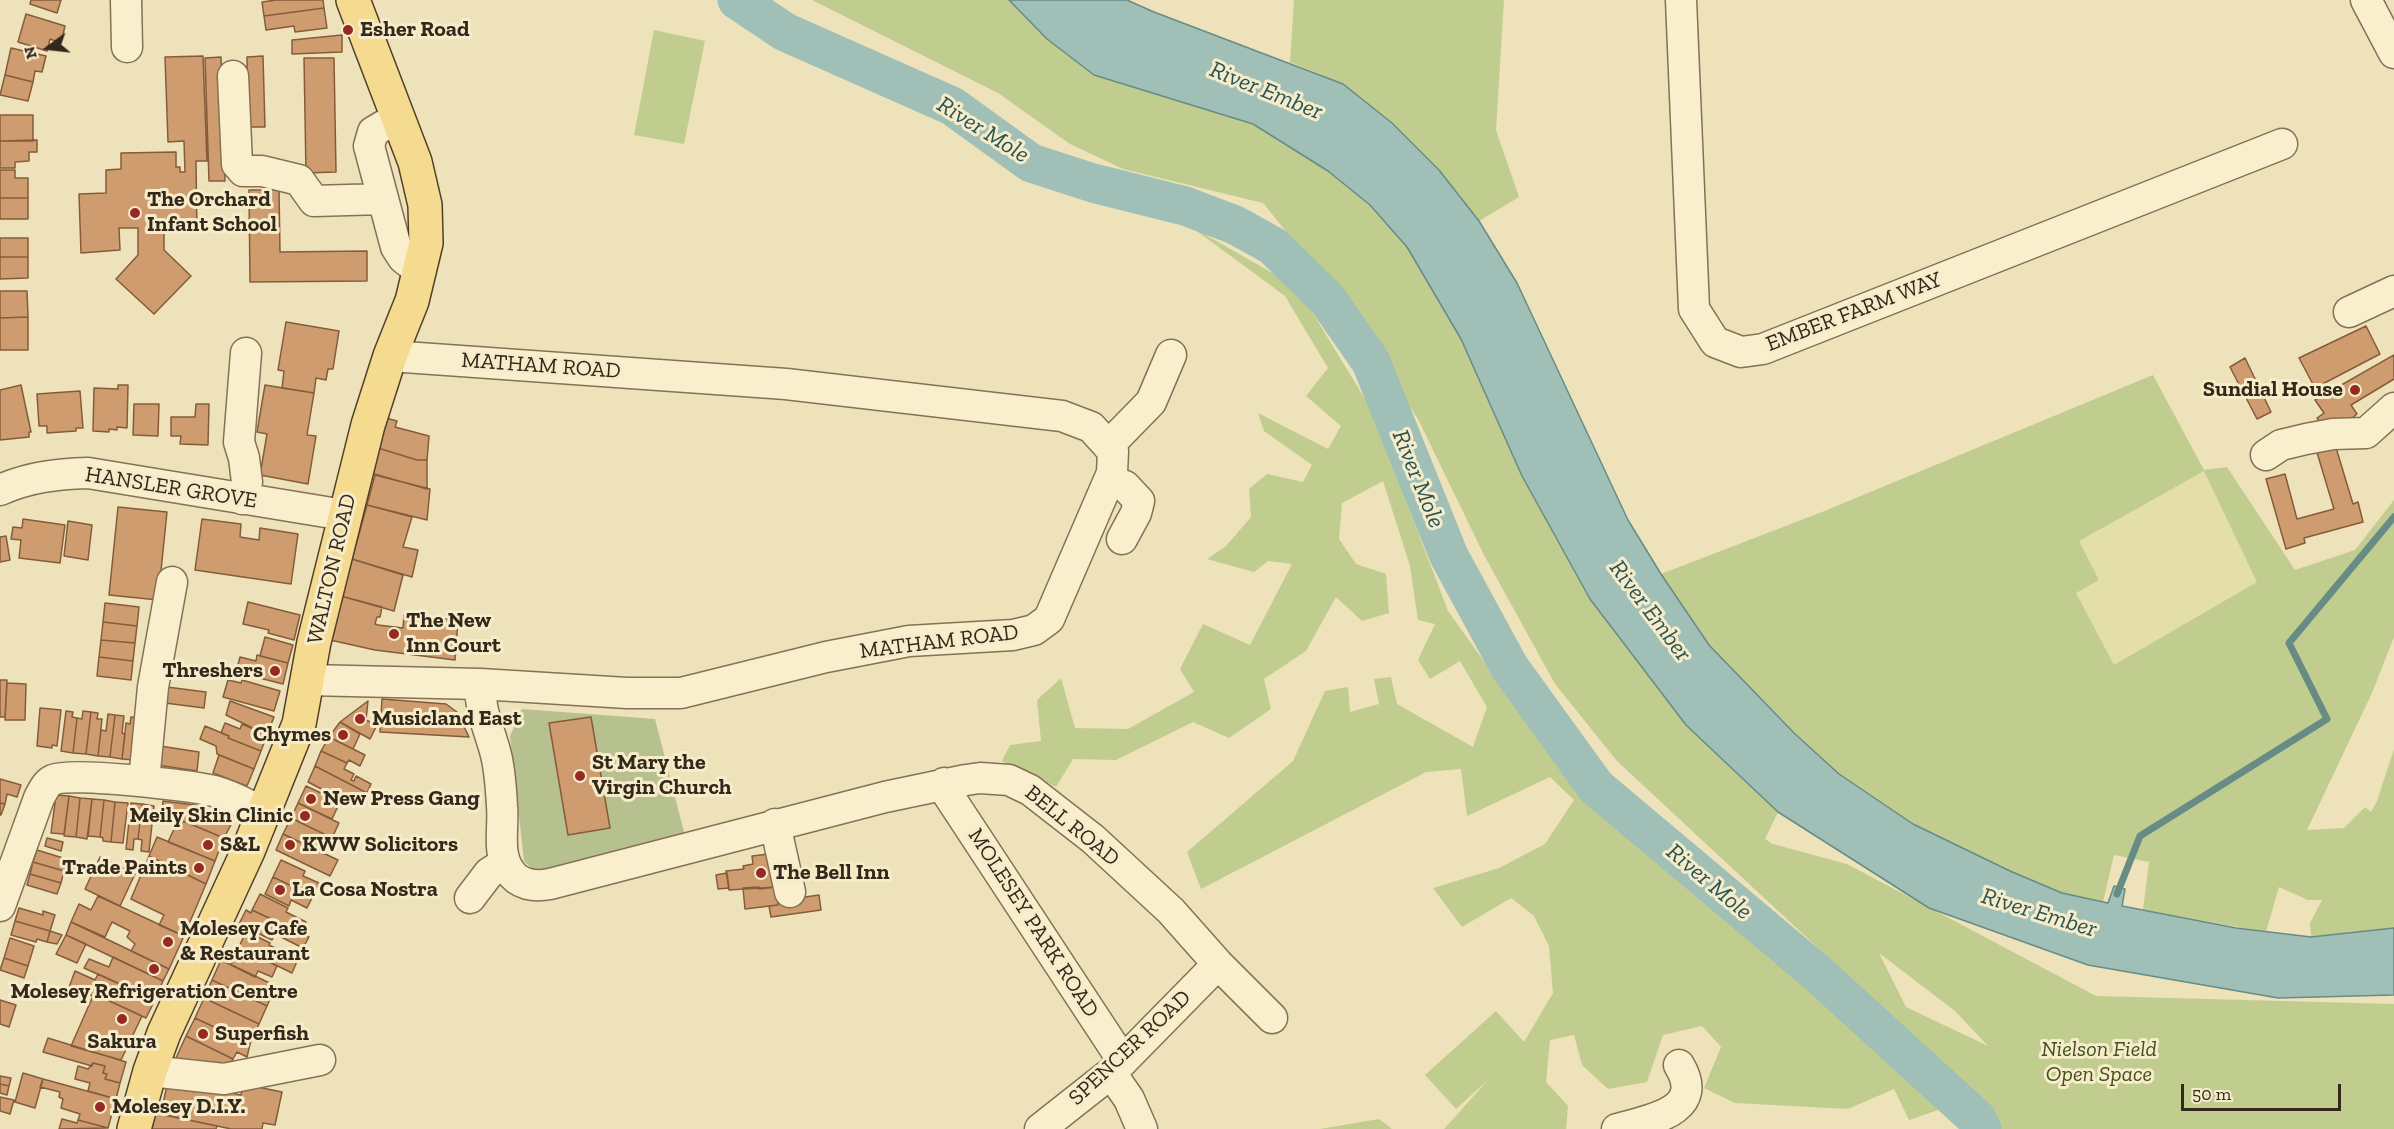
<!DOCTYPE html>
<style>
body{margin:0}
#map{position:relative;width:2394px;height:1129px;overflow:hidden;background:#eee2bb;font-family:"Zilla Slab",serif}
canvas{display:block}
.north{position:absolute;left:18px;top:18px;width:60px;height:60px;-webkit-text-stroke:4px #f6ecca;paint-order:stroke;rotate:255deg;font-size:16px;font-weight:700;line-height:24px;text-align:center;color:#34281a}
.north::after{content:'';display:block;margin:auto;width:21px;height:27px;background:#34281a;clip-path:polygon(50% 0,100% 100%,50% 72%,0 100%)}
.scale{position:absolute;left:2181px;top:1084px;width:160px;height:27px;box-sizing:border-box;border:3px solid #34281a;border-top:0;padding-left:8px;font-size:18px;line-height:21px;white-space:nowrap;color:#34281a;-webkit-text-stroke:4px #f6ecca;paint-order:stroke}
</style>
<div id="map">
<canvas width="2394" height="1129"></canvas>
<div class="north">N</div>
<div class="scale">50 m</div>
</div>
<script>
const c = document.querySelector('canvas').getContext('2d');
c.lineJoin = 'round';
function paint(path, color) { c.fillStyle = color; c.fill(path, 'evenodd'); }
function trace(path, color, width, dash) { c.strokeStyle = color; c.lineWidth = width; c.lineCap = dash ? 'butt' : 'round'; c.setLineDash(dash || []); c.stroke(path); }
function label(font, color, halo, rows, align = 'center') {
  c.font = font + ' "Zilla Slab",serif'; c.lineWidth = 6; c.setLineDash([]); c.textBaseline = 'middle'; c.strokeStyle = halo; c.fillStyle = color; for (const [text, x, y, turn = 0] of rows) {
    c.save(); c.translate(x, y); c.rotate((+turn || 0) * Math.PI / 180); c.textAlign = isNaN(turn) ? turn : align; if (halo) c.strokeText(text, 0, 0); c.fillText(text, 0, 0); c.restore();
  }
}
paint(new Path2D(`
 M2204,471L2258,582L2113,666L2076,593L2099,580L2078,541Z`), '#e4dea8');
paint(new Path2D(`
 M812,0H1009L1047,39L1094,75L1253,124L1328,171L1370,205L1407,247L1461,339L1522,476L1686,725L1778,812L1765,839L1773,844L1847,864L2096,996L2394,1004V1129H2001L1964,1084L1617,761L1555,684L1484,555L1418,419L1339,297L1263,203L1123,169L1070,144L998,93ZM1879,953L1955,1011L1988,1046L1906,1007Z
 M1294,0H1504L1496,130L1519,197L1479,221L1439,170L1392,123L1343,84L1290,62Z
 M654,30L705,41L684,144L634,135Z
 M1190,226L1297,287L1371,409L1448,611L1572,784L1947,1107L1909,1120L1894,1089L1848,1109L1735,1103L1704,1088L1721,1047L1702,1026L1663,1035L1647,1082L1608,1089L1582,1065L1574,1035L1550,1040L1546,1082L1568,1106L1566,1129H1444L1488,1080L1456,1109L1425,1075L1496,1011L1524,1042L1553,993L1549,946L1534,916L1511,898L1462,927L1433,888L1499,868L1545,844L1574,800L1550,777L1467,816L1461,769L1426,772L1201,889L1187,852L1293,761L1325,691L1348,687L1350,712L1379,704L1374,679L1391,677L1397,704L1473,747L1487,707L1460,661L1430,679L1418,660L1435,624L1418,620L1410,566L1383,481L1342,503L1339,539L1356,564L1386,574L1389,613L1362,621L1336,597L1306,651L1264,679L1271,709L1229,738L1193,722L1116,760L1073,759L1056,787L1002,761L1010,745L1041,741L1037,700L1061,678L1075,728L1128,729L1194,692L1180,669L1203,624L1250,645L1292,564L1268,561L1254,572L1207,559L1226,546L1251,517L1249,489L1267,474L1303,482L1312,465L1264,431L1258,413L1328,449L1341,426L1306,396L1328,368L1285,296Z
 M2153,375L2204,470L2227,467L2295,570L2355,550L2394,500V637L2372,693L2307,830L2344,828L2365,807L2371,812L2377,801L2394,749V928L2311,937L2310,923L2322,900H2308L2279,887L2266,932L2143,910L2149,862L2114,855L2103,902L2062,893L2010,871L1913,824L1839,775L1755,695L1709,645L1661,574L1822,512ZM2204,471L2257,582L2114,665L2076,593L2099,580L2079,541Z
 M1379,1119L1392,1129H1320Z`), '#c1cc8f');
paint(new Path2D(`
 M522,709L655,719L685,836L541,878L524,861L510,736Z`), '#b7c08f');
const water = new Path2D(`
 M1009,0H1127L1154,12L1343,84L1392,123L1439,170L1479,221L1517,283L1628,520L1661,574L1709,645L1794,733L1839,774L1913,824L2010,871L2062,893L2108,903L2114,886L2125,889L2122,906L2236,928L2311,937L2394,928V995L2278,998L2088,965L1929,908L1778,812L1686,725L1590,599L1522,476L1461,339L1407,247L1370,205L1328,171L1253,124L1094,75L1047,39Z`);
paint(water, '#9fbfb7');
trace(water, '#678c85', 1.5);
trace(new Path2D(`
 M2117,894L2140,836L2327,719L2289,643L2394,517`), '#678c85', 7);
trace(new Path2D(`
 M737,0L785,32L952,106L1031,163L1093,183L1185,206L1235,225L1273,246L1327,299L1371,362L1449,556L1510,668L1596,787L1816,972L1977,1119L1982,1129`), '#9fbfb7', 39);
const building = new Path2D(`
 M31,0H61L57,13L30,4Z
 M276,0H323L324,8L264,16L262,2Z
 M324,8L327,28L295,32L294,26L266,30L264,16Z
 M26,14L65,26L61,43L50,39L47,51L18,42Z
 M342,35V52L292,54V40Z
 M11,48L46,56L42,72L35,71L33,82L5,75Z
 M203,56L207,161H196L197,232H181V227H164V250L191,276L154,314L116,279L138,255V228H119L120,250L81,253L79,194L106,193V170L121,169V153L176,152V167H180V172H185L184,141L168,142L165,57Z
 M263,56L265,127H248L247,57Z
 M221,57L225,181H209L205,58Z
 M304,58H334L336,172L306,173Z
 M5,75L33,82L28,101L0,95Z
 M0,115H33V141H0Z
 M37,140V152H29V161L15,162V168H0V141Z
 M0,170H15V178H28V198H0Z
 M249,190H279L280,252L367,251V281L250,282Z
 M0,198H28V219H0Z
 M0,238H28V257H0Z
 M0,257H28V278L0,279Z
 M0,291H27L28,317L0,318Z
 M28,317V350H0V318Z
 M286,322L339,331L333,369H328L326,380L316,378L314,393L282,388L284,371L278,370Z
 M2366,326L2380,354L2315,388L2299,358Z
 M2394,355V379L2351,405L2357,414L2337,430L2325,428L2317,418L2324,413L2315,400Z
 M2245,358L2271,412L2257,419L2230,367Z
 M21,385L31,432H29V437L0,440V390Z
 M118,385H128L127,428L117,427V430L109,429V432L93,431L94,388L118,389Z
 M265,385L314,393L307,435L316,436L308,484L260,475L267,434L257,432Z
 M80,391L83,428H76V431L47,433V426H39L37,394Z
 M134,404H159L158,436L133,435Z
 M196,404H209L208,445L180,444L181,436H171V417H195Z
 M386,418L397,421L395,427L429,436L427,460H417L378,448Z
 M2334,441L2353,504L2358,502L2363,522L2304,538L2305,543L2286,549L2266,479L2285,474L2297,519L2334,509L2315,446Z
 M378,448L417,460H427V489L371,473Z
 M375,475L430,489L427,520L367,505Z
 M367,505L412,517L403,547L418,550L412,577L352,559Z
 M118,507L167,512L158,600L109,595Z
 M23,519L65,525L60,563L19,558L21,540L11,539L13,527L22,528Z
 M202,519L241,524L240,537L259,540L260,528L298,534L291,584L195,570Z
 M68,521L92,525L88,560L64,556Z
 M6,536L10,560L0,562V537Z
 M352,559L403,575L394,611L341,596Z
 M341,596L382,607L380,617H377L375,624L378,625L403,628L404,615L458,620L455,660L375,650L330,640Z
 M248,602L300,615L294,640L268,633L269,630L243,624Z
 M105,603L139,607L137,626L103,622Z
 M103,622L137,626L135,643L101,640Z
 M265,637L293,645L288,663L260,656Z
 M101,640L135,643L133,661L99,657Z
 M257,655L288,663L283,684L236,672L240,657L256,661Z
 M99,657L133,661L131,680L97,676Z
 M0,680H7L5,717H0Z
 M228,680L241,683L242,680L280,691L274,711L223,697Z
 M7,683L26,684L25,720H5Z
 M167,687L206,692L204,708L165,703Z
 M382,699L446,704L457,712L469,737L380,732Z
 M230,701L274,717L267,735L226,715Z
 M368,701L366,720L377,725L370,739L340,722Z
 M40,708L61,710L57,746L52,745V748L37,746Z
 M66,711L73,712L72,717L77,718L73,753L61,751Z
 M83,711L91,712L86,754L73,753L77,718L82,719Z
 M91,712L98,713L97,719H102L98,756L86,754Z
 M108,714L115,715L110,757L98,756L101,730L106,731Z
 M115,715L124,716L122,733L125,734L122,759L110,757Z
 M131,717L140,718L135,760L122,759L126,723L130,724Z
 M591,717L610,828L568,835L549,723Z
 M340,722L360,734L353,749L329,737Z
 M225,723L240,729L242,724L267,735L261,751L228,738L229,736L221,733Z
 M205,726L229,736L228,738L261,751L254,769L217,754L216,746L200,739Z
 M329,737L365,755L360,766L349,760L347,763L321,751Z
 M160,746L199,752L197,771L157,765Z
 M321,751L347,763L344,769L354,774L351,780L354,781L356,776L371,784L367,793L315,766Z
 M219,755L254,769L247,786L213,773Z
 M315,766L367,793L362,803L334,791L333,795L308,782Z
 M0,779L21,785L17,797L7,794L5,804L0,803Z
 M306,786L340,802L332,819L298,803Z
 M56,795L69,796L64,834L51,833Z
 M69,796L80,798L76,837L64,836Z
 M80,798L92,799L87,839L76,837Z
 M92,799L104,800L100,837L88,836Z
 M104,800L115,802L111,842L103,841V838L100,837Z
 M163,801L194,805L234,819L224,838L183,821L162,815Z
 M115,802L128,803L123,843L111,842Z
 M0,803L5,804L1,815H0Z
 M131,803L142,804L138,839H134L133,850L126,849Z
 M298,803L339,823L332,838L291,818Z
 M142,804L154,806L149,852L141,851L142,840L138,839Z
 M291,818L332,838L324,854L283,834Z
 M183,821L224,838L215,861L168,842L175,827L180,830Z
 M283,834L338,860L330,876L276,850Z
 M157,837L215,861L206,884L149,856Z
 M47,838L63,842L61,851L45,846Z
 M37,850L76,862L74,869L65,866L64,871L33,862Z
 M769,854L776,887L729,890L726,871L744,869L743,866L753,864L752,856Z
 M149,856L206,884L184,936L159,925L164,915L131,899Z
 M100,857L135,874L120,906L85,889Z
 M281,860L305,871L303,876L319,883L313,896L273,877Z
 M33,862L64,871L61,883L30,874Z
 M727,873L729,888L718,889L716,875Z
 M30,874L61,883L57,894L27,885Z
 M273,877L313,896L307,908L291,900L289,906L265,894Z
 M759,887V889L776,887L778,905L745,909L743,888Z
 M260,894L288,908L286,912L306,922L301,933L252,910Z
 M819,895L821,910L771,917L769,906L778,905V901Z
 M98,896L184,936L169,969L131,951L135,944L127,937L130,931L112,922L105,937L71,922L79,904L91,910Z
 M19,908L43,915V911L55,915L50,931L15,921Z
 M246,910L251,913L252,910L309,937L303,948L275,934L272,940L239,924Z
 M15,921L50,931L47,942L37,939L36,942L11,935Z
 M71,922L169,969L163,981L66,935Z
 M50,931L62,935L57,944L47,942Z
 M246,931L270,943L269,945L298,959L292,973L239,947Z
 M66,935L86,944L77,963L56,954Z
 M10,938L34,946L28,966L4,958Z
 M239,947L277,966L272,977L258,971L255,977L231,965Z
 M113,957L163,981L155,1000L84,968L89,959L109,967Z
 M4,958L28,966L24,978L0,970Z
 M221,960L276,986L267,1006L212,980Z
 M75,971L95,980L98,974L155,1000L146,1018L103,998L68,990Z
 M212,980L267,1006L259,1024L204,998Z
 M93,996L103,998L142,1016L121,1060L71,1046Z
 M204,998L259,1024L250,1044L195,1018Z
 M0,1000L16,1005L9,1027L0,1024Z
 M195,1018L250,1044L247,1057L237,1052L233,1059L186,1036Z
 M186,1036L233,1059L225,1074L175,1065L178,1059L176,1058Z
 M48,1038L126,1062L120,1083L105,1079L107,1074L103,1073L105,1066L93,1063L92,1066L43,1052Z
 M93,1063L105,1066L103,1073L107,1074L105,1079L120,1083L116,1099L88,1091L90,1083L75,1079L78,1066L88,1069Z
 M23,1073L43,1079L35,1108L15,1102Z
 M0,1076L11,1078L9,1086L0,1084Z
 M43,1079L116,1099L108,1128L78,1120L80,1114L61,1108L63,1099L59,1097L60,1092L40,1087Z
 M168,1080L241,1095L243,1084L282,1092L275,1125L263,1123L262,1129H231L161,1114Z
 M0,1084L9,1086L7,1095L0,1093Z
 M0,1097L14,1100L10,1114L0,1111Z
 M154,1113L217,1126L216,1129H150Z
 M62,1119L77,1123L78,1120L108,1128L59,1129Z`);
paint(building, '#ce9c6f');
trace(building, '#855c3a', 1.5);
const minor = new Path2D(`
 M126,0L127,47
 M1681,0L1694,309L1715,342L1741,352L1763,349L2282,144
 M2366,0L2394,53
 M233,76L237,164L243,171H262L299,180L314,201L382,199
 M398,117L373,132L369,146L396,247L403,258L420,271
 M2349,312L2394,291
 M1108,446L1151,402L1171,355
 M2266,455L2281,445L2306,439L2333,434L2366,433L2394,408
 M1109,480L1125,486L1139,501L1136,513L1122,539
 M0,490C29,477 57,474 88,473L344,515
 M242,499L247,482L244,458L239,442L246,353
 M307,680L480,684L627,693H681L826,657L909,641L1013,635L1034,630L1049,619L1112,473L1113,451L1091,427L1062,416L786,384L390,356
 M480,684C480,711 488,726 495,751C500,768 501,789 502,806C504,827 497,852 509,870C518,885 534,887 550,884L885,797L966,780L980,778L1009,780L1030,790L1093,839L1171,911L1218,964L1272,1018
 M144,781L153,687L172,582
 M944,783L947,793L1123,1061
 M775,824L790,892
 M470,898L489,873L505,863
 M0,906L39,798C43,791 46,783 53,780C69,771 191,786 214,791C232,796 249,805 265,814
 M150,1071L224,1079L320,1060
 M1111,1073L1129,1099L1142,1129
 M1040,1129L1111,1073L1218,964
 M1617,1129C1650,1120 1707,1111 1679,1065`);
const major = new Path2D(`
 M134,1129L150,1071L164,1033L248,851L299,724L314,642L368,425L390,356L412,301L426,243L425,205L415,162L353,0`);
trace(minor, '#857155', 33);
trace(major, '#523f2a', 36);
trace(minor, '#faefcd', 30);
trace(major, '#f5db8f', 33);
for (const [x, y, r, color] of [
 [348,30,6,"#962923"],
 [135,213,6,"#962923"],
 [2355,390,6,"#962923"],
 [394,634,6,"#962923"],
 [275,671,6,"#962923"],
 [360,719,6,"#962923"],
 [343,735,6,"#962923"],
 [580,776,6,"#962923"],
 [311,799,6,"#962923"],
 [305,816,6,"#962923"],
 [208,845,6,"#962923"],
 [290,845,6,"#962923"],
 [199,868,6,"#962923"],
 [761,873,6,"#962923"],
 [280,890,6,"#962923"],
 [168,942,6,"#962923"],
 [154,969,6,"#962923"],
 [122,1019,6,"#962923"],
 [203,1034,6,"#962923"],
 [100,1107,6,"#962923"]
]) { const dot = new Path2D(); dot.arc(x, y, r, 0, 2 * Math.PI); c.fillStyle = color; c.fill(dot); trace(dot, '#f6ecca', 2); }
label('bold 22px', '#34281a', '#f6ecca', [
 ["Esher Road",360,30],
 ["The Orchard",147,200],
 ["Infant School",147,225],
 ["Sundial House",2343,390,"right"],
 ["The New",406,621],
 ["Inn Court",406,646],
 ["Threshers",263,671,"right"],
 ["Musicland East",372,719],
 ["Chymes",331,735,"right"],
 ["St Mary the",592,763],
 ["Virgin Church",592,788],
 ["New Press Gang",323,799],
 ["Meily Skin Clinic",293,816,"right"],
 ["S&L",220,845],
 ["KWW Solicitors",302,845],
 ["Trade Paints",187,868,"right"],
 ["The Bell Inn",773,873],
 ["La Cosa Nostra",292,890],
 ["Molesey Cafe",180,929],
 ["& Restaurant",180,954],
 ["Molesey Refrigeration Centre",154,992,"center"],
 ["Superfish",215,1034],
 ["Sakura",122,1042,"center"],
 ["Molesey D.I.Y.",112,1107]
], 'left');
label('22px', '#34281a', '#f6ecca', [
 ["EMBER FARM WAY",1854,312,-21],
 ["MATHAM ROAD",541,366,4],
 ["HANSLER GROVE",171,488,9],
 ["WALTON ROAD",332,569,-77],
 ["MATHAM ROAD",939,642,-7],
 ["BELL ROAD",1072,826,39],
 ["MOLESEY PARK ROAD",1033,923,57],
 ["SPENCER ROAD",1130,1048,-43]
]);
label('italic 22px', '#425120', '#f6ecca', [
 ["Nielson Field",2099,1050],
 ["Open Space",2099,1075]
]);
label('italic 24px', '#295454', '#f6ecca', [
 ["River Ember",1266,91,22],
 ["River Mole",983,130,32],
 ["River Mole",1418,479,68],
 ["River Ember",1650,611,53],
 ["River Mole",1709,882,40],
 ["River Ember",2039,913,17]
]);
</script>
